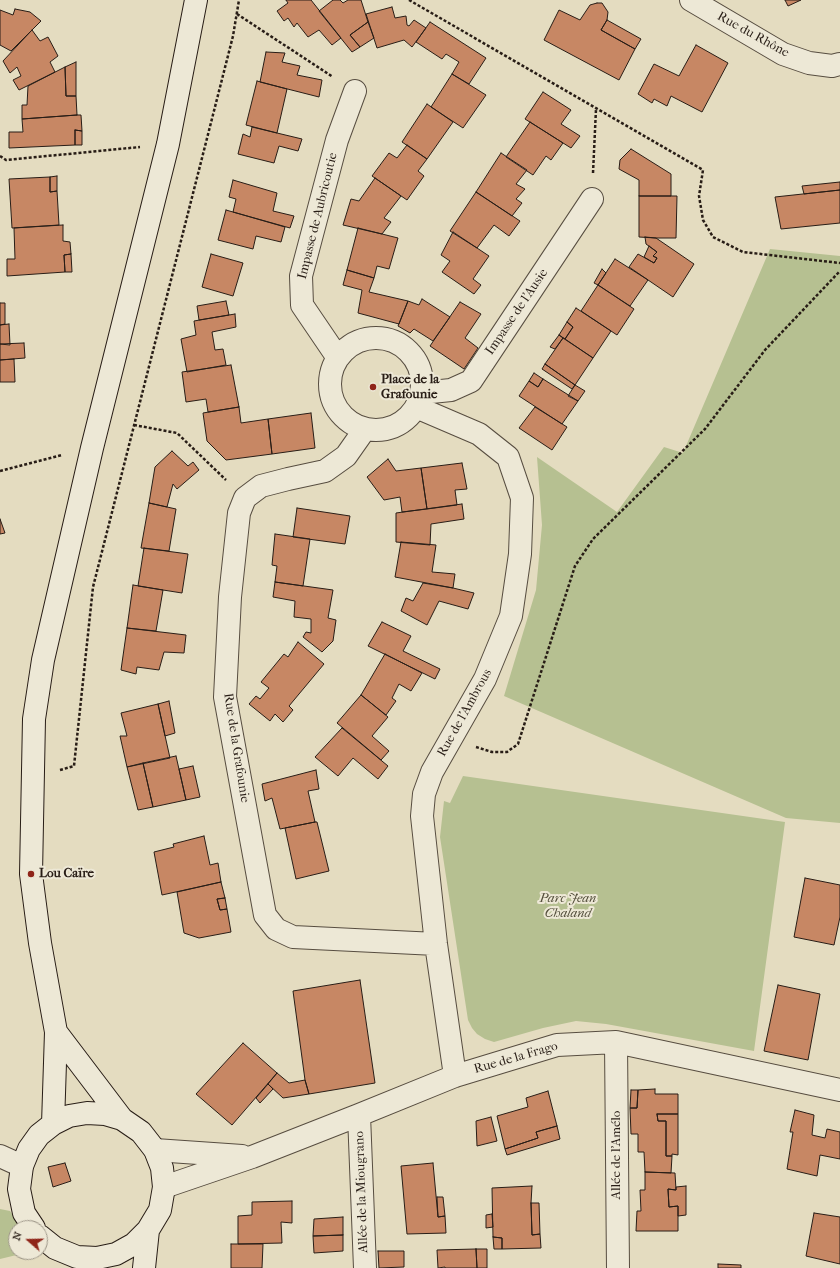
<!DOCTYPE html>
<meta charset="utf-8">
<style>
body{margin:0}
#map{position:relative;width:840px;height:1268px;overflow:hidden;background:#e4dcc0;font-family:"IM FELL French Canon",serif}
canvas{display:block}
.north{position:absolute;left:8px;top:1220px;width:40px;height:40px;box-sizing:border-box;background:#ede8d6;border:1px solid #9e9789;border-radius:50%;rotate:290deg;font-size:11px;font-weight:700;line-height:16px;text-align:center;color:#281d16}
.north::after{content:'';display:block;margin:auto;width:14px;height:18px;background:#8f2418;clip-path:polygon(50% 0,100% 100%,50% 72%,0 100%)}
</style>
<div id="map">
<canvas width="840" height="1268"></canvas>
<div class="north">N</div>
</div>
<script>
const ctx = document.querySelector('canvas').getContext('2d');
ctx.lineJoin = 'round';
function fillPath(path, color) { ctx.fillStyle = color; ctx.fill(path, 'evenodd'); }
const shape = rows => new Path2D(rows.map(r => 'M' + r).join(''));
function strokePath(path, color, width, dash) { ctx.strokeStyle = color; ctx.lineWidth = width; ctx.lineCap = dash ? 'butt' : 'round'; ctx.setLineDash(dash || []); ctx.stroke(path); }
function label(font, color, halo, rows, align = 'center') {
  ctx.font = font + ' "IM FELL French Canon",serif'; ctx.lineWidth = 4; ctx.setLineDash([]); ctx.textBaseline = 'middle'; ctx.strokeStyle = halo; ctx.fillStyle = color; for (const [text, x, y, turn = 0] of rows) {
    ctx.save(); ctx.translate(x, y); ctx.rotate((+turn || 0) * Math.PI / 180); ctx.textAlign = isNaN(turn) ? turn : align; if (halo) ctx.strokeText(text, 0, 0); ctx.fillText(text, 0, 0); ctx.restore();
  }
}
const green = shape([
 [770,249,840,256,840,823,786,818,504,696,536,590,542,525,537,457,617,512,664,447,683,453],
 [463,776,785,822,754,1051,606,1024,576,1021,543,1028,494,1042,485,1039,477,1034,472,1028,468,1020,440,837,444,801,450,803],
 [0,1209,10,1211,22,1228,16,1228,16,1252,29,1252,0,1259]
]);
const building = shape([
 [286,0,311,0,341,38,332,45,319,30,308,37,297,23,294,27,288,18,284,21,277,11,288,3,286,0],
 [333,0,340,0,343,3,348,0,361,0,368,22,350,35,360,47,352,52,319,11,333,0],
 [785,0,801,0,788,6,785,0],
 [597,3,602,3,608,12,607,20,601,30,635,49,619,80,544,40,559,10,580,20,590,5,597,3],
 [392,7,395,18,406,16,407,25,409,26,414,20,426,28,412,47,404,40,377,48,366,14,392,7],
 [15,9,30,12,41,21,11,51,0,45,0,10,13,15,15,9],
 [607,20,641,39,635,49,601,30,607,20],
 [368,22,374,38,360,47,350,35,368,22],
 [430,22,486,58,469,84,452,74,459,62,446,54,442,59,416,42,430,22],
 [32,30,40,41,48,37,58,56,50,62,55,72,19,90,13,80,21,76,17,67,10,73,3,61,32,30],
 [696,45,728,63,702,112,671,96,667,106,654,99,652,103,638,94,654,64,679,76,696,45],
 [266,52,285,53,282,62,300,66,297,75,322,80,319,97,260,82,266,52],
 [76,62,76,96,66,96,65,67,76,62],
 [65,67,66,96,76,96,77,115,22,119,22,105,27,105,28,86,65,67],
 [452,74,486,95,463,128,431,107,452,74],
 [257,81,287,89,277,133,246,125,257,81],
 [543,92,571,110,561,124,580,136,571,148,525,119,543,92],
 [427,104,453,122,427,159,402,142,427,104],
 [77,115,81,115,82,131,75,130,75,145,9,148,9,132,23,132,22,119,77,115],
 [530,122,563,143,551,160,546,156,533,175,506,157,530,122],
 [252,127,302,139,298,151,279,146,274,163,238,154,243,134,250,137,252,127],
 [75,130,82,131,82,145,75,145,75,130],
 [407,145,427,159,418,171,424,176,407,200,372,176,389,153,397,158,407,145],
 [631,149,671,174,671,196,639,196,639,180,619,169,620,160,631,149],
 [501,153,527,170,516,184,525,189,516,199,522,203,512,216,476,192,501,153],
 [57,176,57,191,50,192,50,177,57,176],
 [50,177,50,192,57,191,59,225,12,228,9,179,50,177],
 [375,178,401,196,384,218,391,222,382,234,343,225,351,199,359,201,375,178],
 [233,180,277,193,273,211,294,216,290,228,233,212,236,199,229,197,233,180],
 [840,182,840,190,804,194,802,186,840,182],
 [840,190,840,223,781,229,775,197,840,190],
 [476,192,520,221,509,236,494,225,477,248,450,231,476,192],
 [639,196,677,196,676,238,656,238,639,237,639,196],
 [226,210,285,227,281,242,256,236,253,249,218,240,226,210],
 [63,225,63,241,70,242,71,254,64,255,65,272,7,276,7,259,15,259,14,228,63,225],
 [358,228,398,238,389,269,377,266,374,278,347,270,358,228],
 [453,232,489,256,473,279,481,285,474,294,442,272,450,261,441,255,453,232],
 [645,237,656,238,694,264,673,297,629,267,638,254,654,263,657,258,653,256,657,252,646,244,645,237],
 [649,246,657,252,653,256,657,258,654,263,644,257,649,246],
 [71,254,72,272,65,272,64,255,71,254],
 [211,254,243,263,233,296,202,287,211,254],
 [615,259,648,280,630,306,598,285,615,259],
 [602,269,606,273,598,285,594,283,602,269],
 [347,270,374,278,369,292,408,301,399,324,358,313,362,290,343,285,347,270],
 [598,285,634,309,617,335,581,311,598,285],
 [422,299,450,317,433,341,414,329,410,333,398,326,408,301,419,305,422,299],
 [226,301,229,315,199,320,197,306,226,301],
 [460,302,481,314,465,338,478,348,464,369,430,346,460,302],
 [0,303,5,303,5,324,0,325,0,303],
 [576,308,611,331,593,358,565,339,573,327,567,322,576,308],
 [235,314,236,327,212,332,215,350,223,349,226,365,187,372,181,339,196,335,194,321,235,314],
 [567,322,573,327,565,339,559,335,567,322],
 [9,324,10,345,0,344,0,325,9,324],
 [559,335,563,338,555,349,550,347,559,335],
 [563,338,593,358,575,385,545,364,563,338],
 [24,343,25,358,0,360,0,344,24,343],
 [14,359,15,382,0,382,0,360,14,359],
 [545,364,575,385,572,389,542,369,545,364],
 [231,365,239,407,208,412,206,399,186,402,182,372,231,365],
 [534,373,543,379,538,387,529,381,534,373],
 [543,379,578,401,562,424,519,396,529,381,538,387,543,379],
 [575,385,585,391,578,401,568,396,575,385],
 [239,407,241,423,268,419,272,454,226,460,207,441,203,413,239,407],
 [535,407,567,427,552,450,519,428,535,407],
 [311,413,315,448,272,454,268,419,311,413],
 [172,451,188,466,193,462,199,470,177,489,173,484,167,507,149,503,155,467,172,451],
 [388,459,396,471,421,468,427,509,402,512,400,497,384,500,367,477,388,459],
 [462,463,467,489,455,490,457,505,427,509,421,468,462,463],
 [149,503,176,509,169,551,141,548,149,503],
 [462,504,464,519,431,524,430,545,396,542,396,513,462,504],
 [297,508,350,516,345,544,293,537,297,508],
 [0,519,5,533,0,534,0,519],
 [275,534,310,539,303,586,275,582,277,566,272,565,275,534],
 [401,542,436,545,432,572,455,574,453,588,395,577,401,542],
 [144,548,188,554,182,593,138,586,144,548],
 [275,582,333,590,328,618,336,620,333,641,322,652,303,637,306,632,311,633,311,619,294,617,295,601,273,597,275,582],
 [423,583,453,588,474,593,468,609,439,601,427,625,401,611,406,598,413,601,423,583],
 [133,585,163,590,156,631,127,628,133,585],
 [382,622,411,636,403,651,440,669,435,679,368,646,382,622],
 [127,628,186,635,184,653,164,652,159,670,137,667,136,674,121,670,127,628],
 [298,642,324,664,289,706,293,710,283,722,275,714,270,721,249,704,256,696,260,699,269,688,261,682,284,654,288,657,298,642],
 [385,654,422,673,411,691,399,684,392,698,396,701,386,715,361,695,385,654],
 [361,695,388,717,372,736,389,751,381,760,337,723,361,695],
 [169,701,175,733,165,736,158,704,169,701],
 [158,704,170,758,127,767,120,736,127,736,121,713,158,704],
 [342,728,388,766,378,779,353,758,338,776,315,757,342,728],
 [176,756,186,800,153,807,143,763,176,756],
 [143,763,153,807,138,810,127,767,143,763],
 [193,766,200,797,186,800,179,769,193,766],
 [316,770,319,789,308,791,315,822,280,829,272,798,265,801,262,784,316,770],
 [315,822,317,822,329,871,296,879,285,828,315,822],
 [204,836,210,865,218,863,221,882,162,895,154,852,174,847,173,844,204,836],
 [805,878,840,885,840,917,834,945,794,937,805,878],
 [221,882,225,898,217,899,220,910,227,909,231,932,199,938,184,933,177,892,221,882],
 [225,898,227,909,220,910,217,899,225,898],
 [360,980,375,1083,309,1094,305,1080,293,991,360,980],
 [778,985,820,994,808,1060,764,1051,778,985],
 [243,1043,277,1073,232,1125,196,1094,243,1043],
 [277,1073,289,1083,305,1080,309,1094,283,1098,268,1084,277,1073],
 [268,1084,273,1089,260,1103,256,1098,268,1084],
 [655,1089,655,1094,678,1094,678,1114,657,1114,658,1121,666,1121,666,1156,672,1156,671,1173,645,1172,644,1152,638,1152,638,1134,631,1134,630,1108,637,1108,638,1090,655,1089],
 [631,1090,638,1090,637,1108,630,1108,631,1090],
 [548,1091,557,1126,536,1132,538,1138,505,1149,497,1116,528,1107,526,1098,548,1091],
 [795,1110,814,1115,812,1135,825,1138,827,1129,840,1132,840,1159,820,1155,817,1176,787,1169,793,1132,790,1132,795,1110],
 [657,1114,678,1114,678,1155,672,1154,672,1156,666,1156,666,1121,658,1121,657,1114],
 [491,1117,497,1141,477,1146,476,1121,491,1117],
 [557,1126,560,1139,507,1155,505,1149,538,1138,536,1132,557,1126],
 [65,1163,71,1181,53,1187,48,1167,65,1163],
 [433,1163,438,1217,445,1216,446,1233,407,1234,401,1166,433,1163],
 [645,1172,675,1173,676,1190,668,1189,669,1207,678,1206,678,1231,636,1231,637,1211,641,1211,640,1190,645,1190,645,1172],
 [532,1186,531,1203,532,1235,540,1234,541,1248,502,1249,502,1238,493,1237,492,1188,532,1186],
 [686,1186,686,1215,678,1216,678,1206,669,1207,668,1189,676,1190,676,1187,686,1186],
 [437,1197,443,1197,445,1216,438,1217,437,1197],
 [292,1201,292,1223,281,1222,282,1243,238,1244,238,1216,252,1215,252,1202,292,1201],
 [531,1203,539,1203,540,1234,532,1235,531,1203],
 [814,1213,840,1217,840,1264,806,1256,814,1213],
 [492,1214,493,1227,486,1228,486,1215,492,1214],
 [343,1217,343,1235,313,1236,314,1219,343,1217],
 [343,1235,343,1251,314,1253,313,1236,343,1235],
 [493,1237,502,1238,502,1249,494,1249,493,1237],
 [231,1244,263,1244,262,1268,231,1268,231,1244],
 [476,1249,477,1268,445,1268,445,1267,438,1268,437,1250,476,1249],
 [476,1249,487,1249,487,1268,477,1268,476,1249],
 [378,1251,404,1251,404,1267,379,1268,378,1251],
 [718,1264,741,1265,741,1268,718,1268,718,1264]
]);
const path = shape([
 [409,0,703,170,699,196,703,220,713,237,743,252,840,263],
 [237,14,333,77],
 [0,156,6,160,140,147],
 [593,173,596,109],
 [134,425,177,433,226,480],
 [0,471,62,455],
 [476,747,492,752,507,752,518,744,575,566,593,539,705,429,765,350,840,271],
 [60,770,74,766,93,587,233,36,239,0]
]);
const street = shape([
 [691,0,783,54,809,63,832,66,840,64],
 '330 384a46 46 0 1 1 92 0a46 46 0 1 1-92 0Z',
 [338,358,302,305,301,276,337,140,355,91],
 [421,393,451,390,471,381,592,199],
 [416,407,479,434,508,457,522,498,520,554,511,616,485,679,432,772,424,794,422,816,436,944,455,1076],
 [365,429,346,456,325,471,288,479,261,486,245,498,239,513,230,597,225,697,265,915,276,929,293,937,436,944],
 [616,1042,618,1268],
 [359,1115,365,1268],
 [155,1150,242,1156],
 [0,1156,22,1166],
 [164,1187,252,1157,359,1115,455,1076,557,1045,616,1042,840,1090]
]);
const secondary = shape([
 [56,1032,122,1119],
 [53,1124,56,1032,40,943,31,874,34,719,43,660,92,448,168,144,196,0],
 [34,1228,24,1213,19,1189,22,1166,29,1149,39,1135,53,1124,69,1116,87,1113,105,1114,122,1119,141,1132,155,1150,162,1168,164,1187,160,1210,148,1230,134,1244,116,1254,97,1258,77,1257,55,1248,40,1236],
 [144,1268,148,1230]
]);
const markers = [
 [373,387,4,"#8f2418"],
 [31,874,4,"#8f2418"]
];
const streetNames = [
 ["Rue du Rhône",753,35,29],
 ["Impasse de Aubricoutie",318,216,-76],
 ["Impasse de l'Ausie",517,312,-56],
 ["Rue de l'Ambrous",465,713,-61],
 ["Rue de la Grafounie",236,748,81],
 ["Rue de la Frago",516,1058,-16],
 ["Allée de l'Amélo",617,1155,-90],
 ["Allée de la Miougrano",362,1192,-92]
];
const poiNames = [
 ["Place de la",381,380],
 ["Grafounie",381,395],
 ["Lou Caïre",39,874]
];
const parkNames = [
 ["Parc Jean",568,899],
 ["Chaland",568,914]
];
fillPath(green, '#b6c091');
fillPath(building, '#c78764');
strokePath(building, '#281d16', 1);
strokePath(street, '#574d40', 24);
strokePath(secondary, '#281d16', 24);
strokePath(path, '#281d16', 2.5, [3, 2]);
strokePath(street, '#ede8d6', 22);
strokePath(secondary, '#ede8d6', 22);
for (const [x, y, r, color] of markers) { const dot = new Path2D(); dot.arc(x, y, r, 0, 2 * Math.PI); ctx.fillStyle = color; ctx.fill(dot); strokePath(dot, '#ede8d6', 1.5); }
label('13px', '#281d16', '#ede8d6', streetNames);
label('bold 13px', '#281d16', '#ede8d6', poiNames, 'left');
label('italic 13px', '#534e3b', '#ede8d6', parkNames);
</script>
